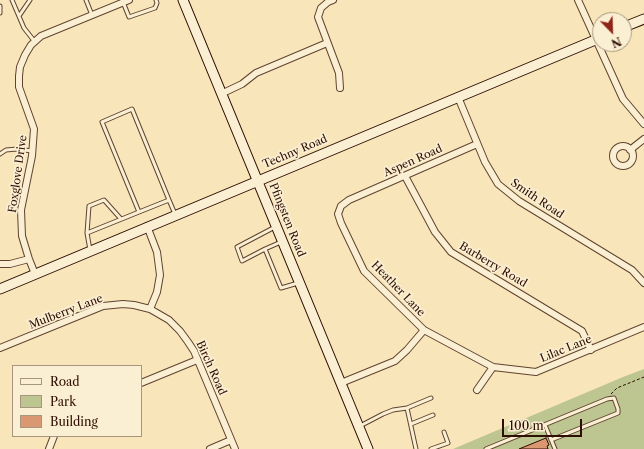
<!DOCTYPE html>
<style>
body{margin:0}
#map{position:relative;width:644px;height:449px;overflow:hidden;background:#f8e6ba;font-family:"Libre Caslon Text",serif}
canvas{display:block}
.legend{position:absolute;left:12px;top:365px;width:130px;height:72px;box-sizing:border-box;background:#faefd2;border:1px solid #a8957f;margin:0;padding:5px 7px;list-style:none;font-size:12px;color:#2e0d02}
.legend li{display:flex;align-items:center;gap:8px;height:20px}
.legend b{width:20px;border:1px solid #a8957f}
.north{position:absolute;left:592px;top:12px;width:40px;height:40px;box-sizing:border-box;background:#faefd2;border:1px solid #a8957f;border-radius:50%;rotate:157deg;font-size:11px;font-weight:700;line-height:16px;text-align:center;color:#2e0d02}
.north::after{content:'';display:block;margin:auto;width:14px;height:18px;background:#8f2418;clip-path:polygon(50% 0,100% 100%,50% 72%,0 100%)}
.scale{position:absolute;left:502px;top:419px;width:80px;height:18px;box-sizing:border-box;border:2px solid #2e0d02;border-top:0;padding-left:5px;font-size:12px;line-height:14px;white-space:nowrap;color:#2e0d02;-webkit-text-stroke:3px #faefd2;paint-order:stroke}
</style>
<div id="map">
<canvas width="644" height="449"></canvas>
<ul class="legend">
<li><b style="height:5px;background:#faefd2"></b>Road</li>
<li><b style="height:11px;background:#bdc590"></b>Park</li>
<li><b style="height:11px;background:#d99772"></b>Building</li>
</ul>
<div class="north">N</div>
<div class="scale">100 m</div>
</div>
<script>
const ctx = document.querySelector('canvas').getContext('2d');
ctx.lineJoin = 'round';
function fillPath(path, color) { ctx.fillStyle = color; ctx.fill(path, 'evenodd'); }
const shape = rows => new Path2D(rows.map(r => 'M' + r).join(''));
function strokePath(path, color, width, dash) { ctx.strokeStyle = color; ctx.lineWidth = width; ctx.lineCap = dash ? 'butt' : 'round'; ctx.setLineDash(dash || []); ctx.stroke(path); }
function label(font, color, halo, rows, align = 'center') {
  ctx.font = font + ' "Libre Caslon Text",serif'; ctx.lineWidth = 3.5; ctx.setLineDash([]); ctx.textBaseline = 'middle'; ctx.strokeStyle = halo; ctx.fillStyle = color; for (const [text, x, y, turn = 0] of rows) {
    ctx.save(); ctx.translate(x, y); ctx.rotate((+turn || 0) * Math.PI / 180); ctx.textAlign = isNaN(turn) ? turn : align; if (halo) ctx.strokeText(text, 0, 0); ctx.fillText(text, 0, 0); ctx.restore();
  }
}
const green = shape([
 [644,369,644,449,453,449,623,377]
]);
const building = shape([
 [546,438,549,445,547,446,548,449,519,449,546,438]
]);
const path = shape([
 [611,394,617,388,644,377]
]);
const service = shape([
 [12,0,24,28,35,42],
 [86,0,92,15],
 [123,2,129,17,155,8,157,3,156,0],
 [0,6,0,13],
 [19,16,30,0],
 [0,154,6,150,17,149,32,151],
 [169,200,139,212,102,122,132,109,169,200,175,214],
 [275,227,237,247,242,261,265,249,281,288,298,283],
 [87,233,139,212],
 [265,249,281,242],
 [90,250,87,233,89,206,104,200,121,219],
 [407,408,416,449],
 [411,424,433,415],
 [545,425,555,449],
 [360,426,383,414,393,410,407,408,431,398],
 [431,449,448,443,444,432],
 [486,449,607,399,614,398,618,409,618,413,551,440]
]);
const minor = shape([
 [333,0,328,2,321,8,318,17,339,73,340,88],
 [578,0,623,99,644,124],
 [221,94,242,84,256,73,327,43],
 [458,97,485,162,498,184,519,201,632,270,644,283],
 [477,144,349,200,341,206,338,214,341,223,364,271,424,330,493,367,536,372,644,327],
 '613 156a10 10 0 1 1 20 0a10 10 0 1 1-20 0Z',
 [630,150,644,139],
 [405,176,435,232,451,252,582,331,591,350],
 [0,264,10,264,29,259],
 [35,274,29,259,22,236,21,210,32,156,34,129,19,87,19,76,20,67,25,55,31,45,41,36,129,0],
 [150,309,169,320,180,331,188,342,194,351,235,449],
 [0,348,103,306,123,304,134,305,150,309,157,292,160,275,157,252,147,226],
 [141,383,197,360],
 [341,383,395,361,407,350,424,330],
 [477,390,493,367],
 [49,449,54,436],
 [210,449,231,440]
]);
const secondary = shape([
 [183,0,368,449],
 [624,27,644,19],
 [0,289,600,38]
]);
const streetNames = [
 ["Techny Road",295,152,-23],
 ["Aspen Road",413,161,-24],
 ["Foxglove Drive",18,174,-82],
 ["Smith Road",537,199,34],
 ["Pfingsten Road",287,220,68],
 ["Barberry Road",493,265,31],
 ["Heather Lane",398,289,46],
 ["Mulberry Lane",66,312,-21],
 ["Lilac Lane",566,349,-22],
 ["Birch Road",211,368,66]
];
fillPath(green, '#bdc590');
fillPath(building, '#d99772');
strokePath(building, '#2e0d02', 1);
strokePath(service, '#604330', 5);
strokePath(minor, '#604330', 8);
strokePath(secondary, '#2e0d02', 11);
strokePath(path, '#2e0d02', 1, [3, 2]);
strokePath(service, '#faefd2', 3);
strokePath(minor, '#faefd2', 6);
strokePath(secondary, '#faefd2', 9);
label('11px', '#2e0d02', '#faefd2', streetNames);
</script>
